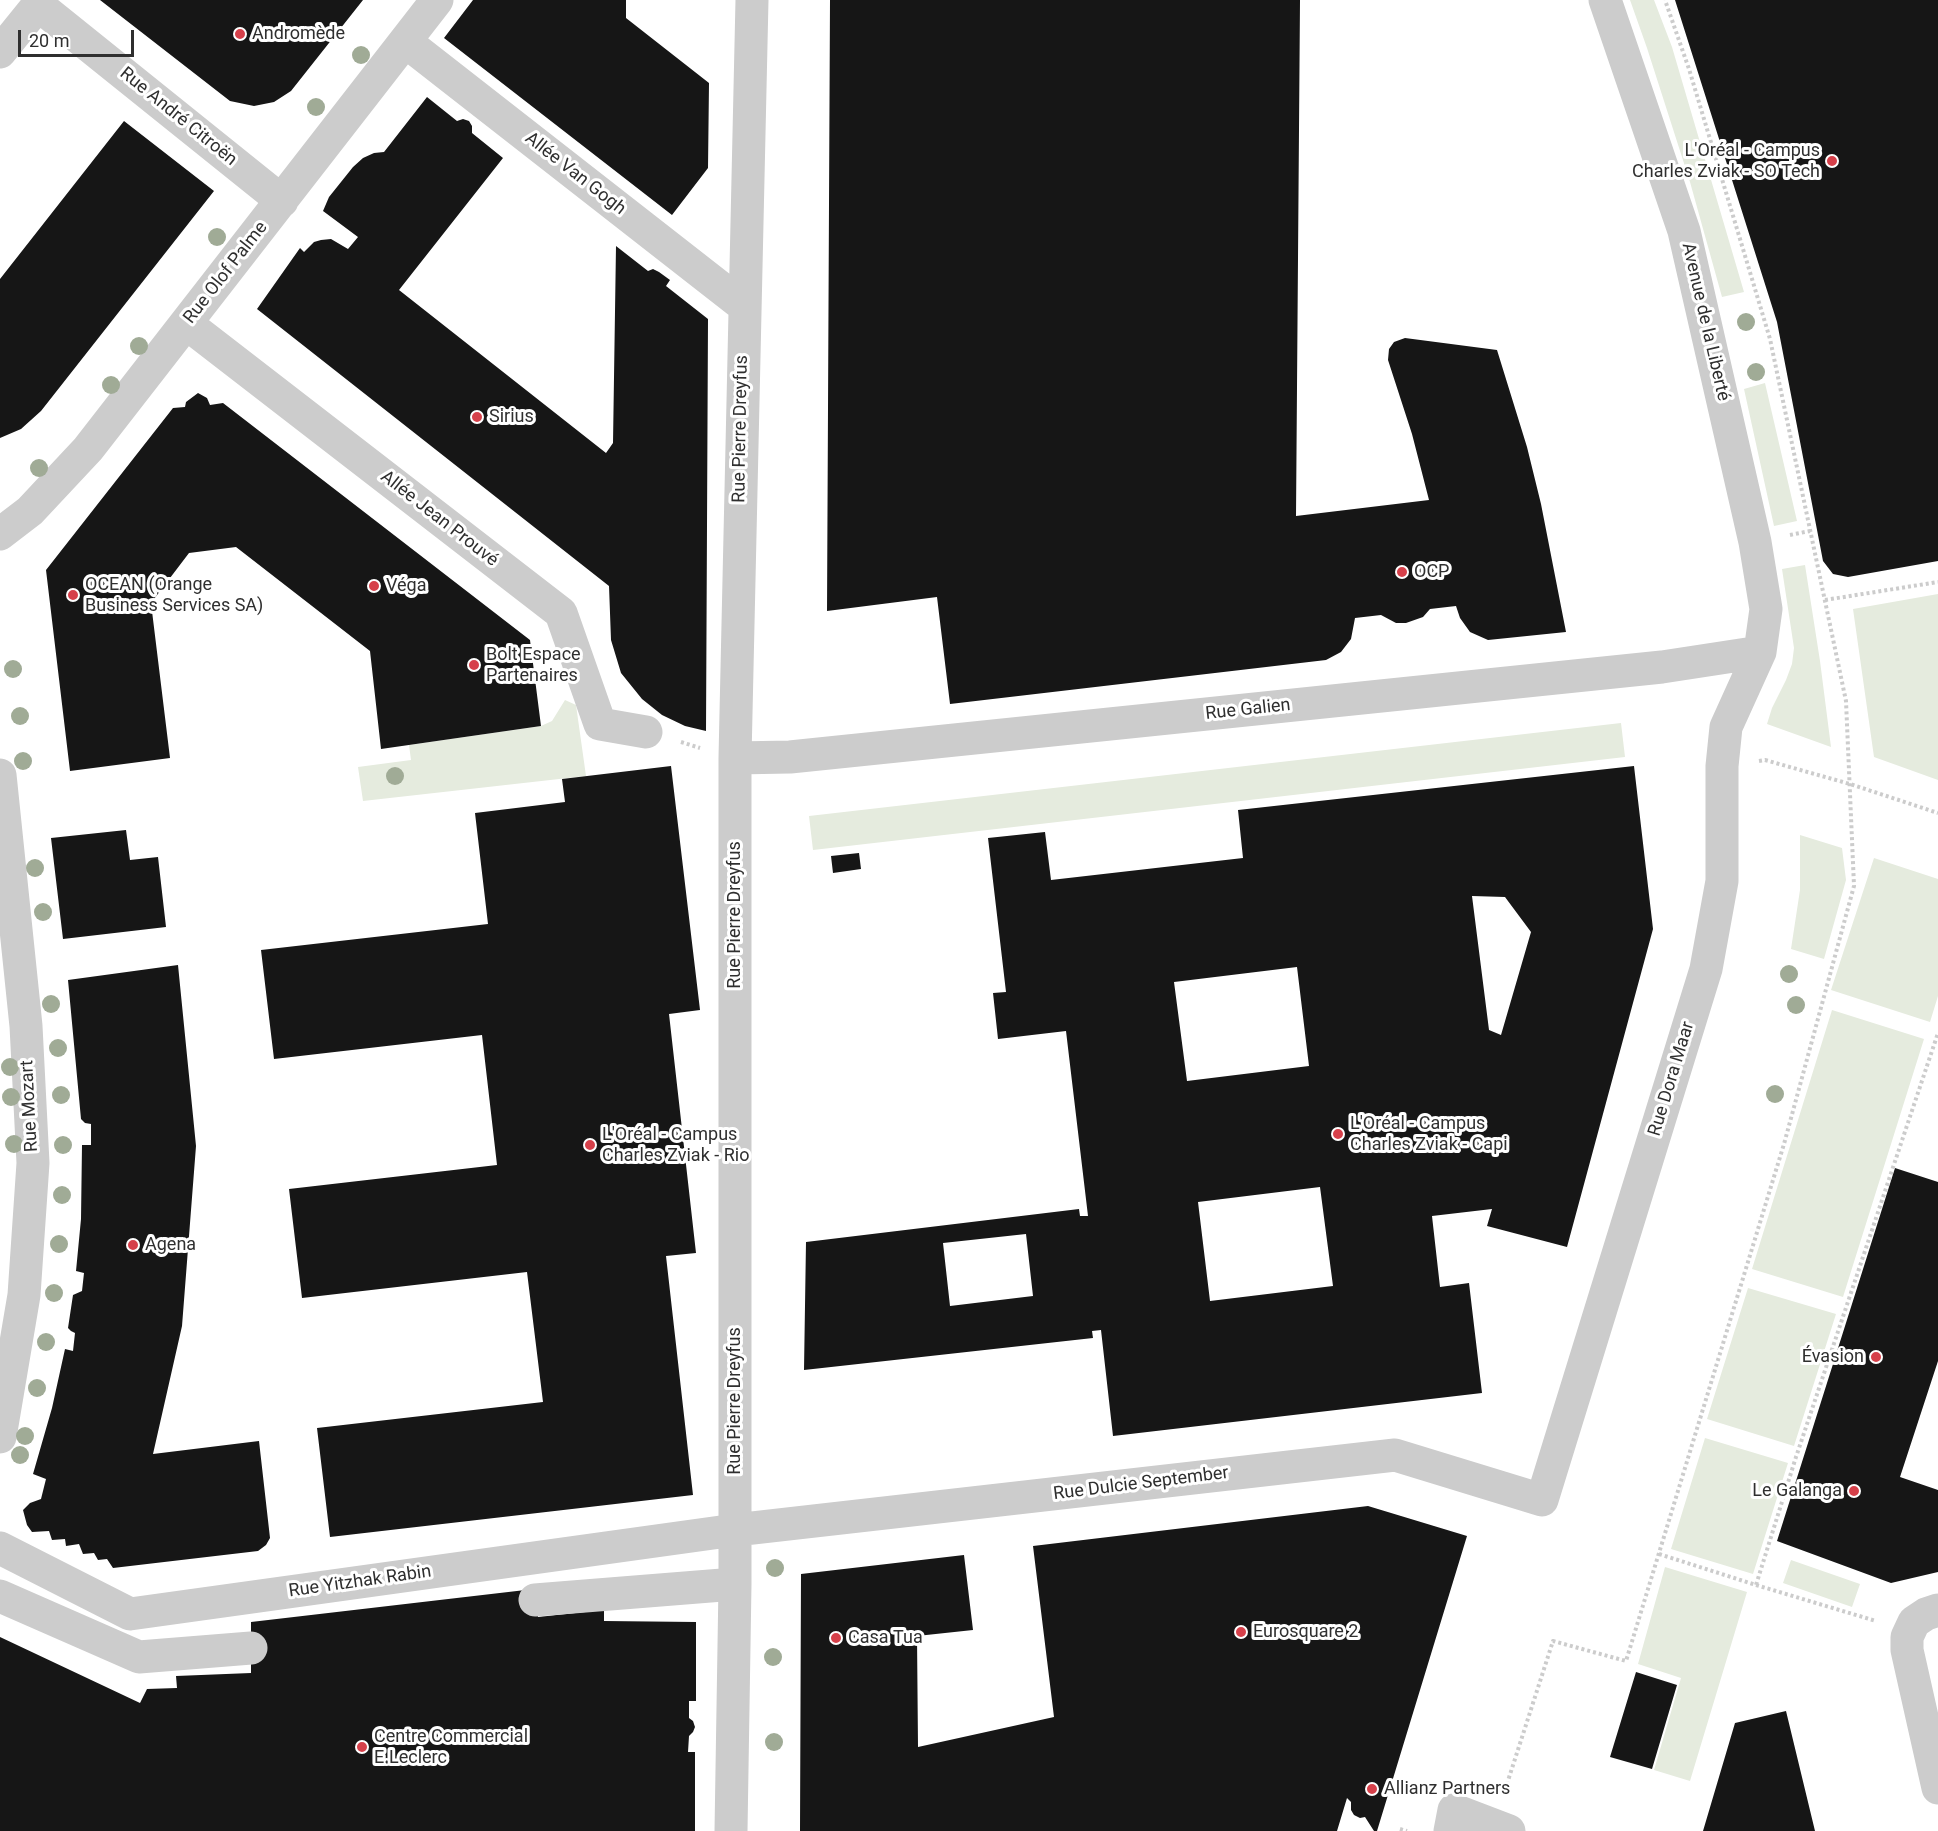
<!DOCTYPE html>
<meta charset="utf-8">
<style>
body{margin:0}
#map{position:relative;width:1938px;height:1831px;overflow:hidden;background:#fff;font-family:Roboto,sans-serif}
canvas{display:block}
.scale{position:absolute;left:18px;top:30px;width:116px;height:27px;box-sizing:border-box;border:3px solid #2f2f2f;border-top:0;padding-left:8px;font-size:18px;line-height:21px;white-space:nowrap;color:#2f2f2f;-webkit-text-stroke:4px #fff;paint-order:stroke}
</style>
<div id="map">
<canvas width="1938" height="1831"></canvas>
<div class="scale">20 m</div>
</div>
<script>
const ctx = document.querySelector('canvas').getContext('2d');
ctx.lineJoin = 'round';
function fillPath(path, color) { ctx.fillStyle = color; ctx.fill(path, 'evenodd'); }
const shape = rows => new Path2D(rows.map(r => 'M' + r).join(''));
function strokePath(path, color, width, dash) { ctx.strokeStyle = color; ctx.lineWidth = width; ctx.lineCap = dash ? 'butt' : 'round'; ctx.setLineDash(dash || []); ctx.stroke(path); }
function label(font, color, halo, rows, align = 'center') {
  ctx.font = font + ' Roboto,sans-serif'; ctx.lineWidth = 6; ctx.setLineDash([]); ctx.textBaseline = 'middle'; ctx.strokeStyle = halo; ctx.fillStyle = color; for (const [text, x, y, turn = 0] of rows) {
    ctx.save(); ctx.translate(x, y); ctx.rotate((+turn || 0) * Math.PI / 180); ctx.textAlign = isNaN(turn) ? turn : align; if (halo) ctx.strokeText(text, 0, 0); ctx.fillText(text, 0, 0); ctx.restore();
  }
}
const green = shape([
 [1630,0,1654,0,1672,47,1744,292,1722,297,1690,182,1647,48],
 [1765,383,1797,521,1774,526,1744,389],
 [1805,565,1820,661,1831,747,1767,724,1772,708,1786,680,1792,664,1794,648,1782,569],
 [1938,594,1938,780,1874,757,1853,609],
 [565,700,576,705,586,776,363,801,358,767,411,760,409,745,541,726,552,721],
 [1621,723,1625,757,813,850,809,816],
 [1800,835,1842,848,1846,880,1824,959,1791,949,1800,890],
 [1874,858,1938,879,1938,996,1930,1022,1831,990],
 [1832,1010,1924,1039,1843,1297,1752,1269],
 [1748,1288,1836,1314,1794,1446,1707,1419],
 [1705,1438,1788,1463,1753,1574,1671,1549],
 [1791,1560,1860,1584,1852,1607,1783,1583],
 [1665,1567,1747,1592,1690,1781,1654,1770,1681,1678,1638,1664]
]);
const building = shape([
 [100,0,363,0,291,91,274,102,254,106,230,101],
 [473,0,626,0,626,18,709,83,708,168,672,215,444,38],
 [830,0,1300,0,1296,516,1429,500,1412,434,1388,360,1389,349,1394,342,1405,338,1497,350,1527,447,1541,504,1566,632,1488,640,1470,632,1460,618,1456,606,1430,609,1423,617,1406,623,1396,623,1381,615,1355,618,1351,639,1341,652,1326,660,950,704,937,597,827,611],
 [1675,0,1938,0,1938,561,1848,577,1833,574,1823,561,1777,322],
 [427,97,457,121,463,119,469,121,472,126,472,133,503,158,399,290,606,453,613,443,616,246,648,271,653,269,659,272,670,280,666,286,708,319,706,731,685,726,662,715,642,699,621,673,611,640,609,586,257,309,300,248,304,252,314,242,321,240,331,239,348,249,358,237,323,211,329,197,353,167,363,158,374,153,384,152],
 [124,121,214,191,41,411,21,429,0,438,0,279],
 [198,393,207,398,210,405,223,403,530,640,541,726,381,749,370,651,236,547,189,553,151,603,170,758,70,771,46,570,173,408,185,407,186,402],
 [671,766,700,1010,669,1014,696,1253,666,1256,693,1495,330,1537,317,1428,543,1402,527,1272,302,1298,289,1189,497,1165,482,1035,274,1059,261,950,488,924,475,813,565,802,562,779],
 [1634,766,1653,929,1567,1247,1487,1226,1492,1209,1432,1216,1440,1287,1469,1283,1482,1393,1113,1436,1101,1330,1092,1331,1093,1338,804,1370,806,1242,1079,1209,1080,1216,1088,1216,1066,1031,998,1039,993,993,1006,992,988,838,1045,832,1051,880,1243,858,1238,810],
 [1472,896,1505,897,1531,932,1501,1035,1489,1030],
 [1297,967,1309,1066,1187,1081,1174,982],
 [1320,1187,1333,1286,1210,1301,1198,1202],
 [1026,1234,1033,1296,950,1306,943,1243],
 [126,830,130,860,158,857,166,927,63,939,51,838],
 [859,853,861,869,833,873,831,856],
 [178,965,196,1146,182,1326,153,1454,259,1441,270,1538,266,1545,258,1551,113,1568,107,1559,98,1560,94,1553,83,1554,79,1544,66,1546,65,1539,52,1540,49,1531,32,1532,27,1525,23,1510,30,1503,41,1499,46,1479,33,1474,52,1408,65,1349,73,1351,75,1333,71,1331,68,1328,73,1295,82,1291,84,1273,76,1271,81,1219,82,1145,91,1145,91,1124,85,1123,81,1119,68,980],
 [1895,1168,1938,1182,1938,1361,1900,1477,1938,1490,1938,1572,1891,1583,1777,1541],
 [1368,1506,1467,1536,1377,1831,1374,1831,1365,1817,1360,1818,1354,1815,1351,1810,1351,1802,1347,1798,1337,1831,800,1831,801,1574,964,1555,973,1630,917,1636,918,1747,1054,1717,1033,1546],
 [534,1589,538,1617,604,1610,604,1621,696,1622,696,1701,689,1701,689,1718,693,1721,695,1727,693,1732,689,1736,688,1752,695,1752,695,1831,0,1831,0,1637,140,1703,147,1689,177,1688,176,1676,251,1673,251,1622],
 [1636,1672,1677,1685,1652,1769,1610,1757],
 [1786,1711,1815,1831,1703,1831,1735,1723]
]);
const path = shape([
 [1790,535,1810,531],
 [1825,600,1938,582],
 [681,742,700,748],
 [1759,761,1765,760,1850,784,1938,813],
 [1659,1554,1756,1585,1796,1457,1938,1033],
 [1756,1585,1876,1621],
 [1505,1790,1553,1641,1626,1661,1784,1144,1854,886,1846,701,1770,339,1689,69,1665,0],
 [1400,1829,1407,1831]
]);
const minor = shape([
 [406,42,744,306],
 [0,52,38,5,282,201],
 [187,324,561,613,600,724,646,732],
 [0,534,30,511,88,449,437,0],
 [735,758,790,757,1662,667,1760,652],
 [0,775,26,1026,33,1163,24,1295,0,1437],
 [0,1548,130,1614,735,1530,1395,1455,1542,1500,1706,969,1722,881,1722,766,1726,727,1760,652,1766,609,1755,542,1684,231,1605,0],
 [0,1596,139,1657,251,1648],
 [535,1600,735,1584],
 [1938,1610,1926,1614,1914,1622,1907,1637,1907,1650,1938,1788],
 [731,1831,735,1584,735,758,752,0],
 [1450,1831,1454,1810,1509,1831]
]);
const trees = [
 [361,55],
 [316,107],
 [217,237],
 [1746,322],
 [139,346],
 [1756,372],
 [111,385],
 [39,468],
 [13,669],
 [20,716],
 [23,761],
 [395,776],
 [35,868],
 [43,912],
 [1789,974],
 [51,1004],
 [1796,1005],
 [58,1048],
 [10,1067],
 [1775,1094],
 [61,1095],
 [11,1097],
 [14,1144],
 [63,1145],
 [62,1195],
 [59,1244],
 [54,1293],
 [46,1342],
 [37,1388],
 [25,1436],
 [20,1455],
 [775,1568],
 [773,1657],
 [774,1742]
];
const markers = [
 [240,34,6,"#d6404a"],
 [1832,161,6,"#d6404a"],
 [477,417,6,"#d6404a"],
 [1402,572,6,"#d6404a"],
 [374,586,6,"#d6404a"],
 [73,595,6,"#d6404a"],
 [474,665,6,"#d6404a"],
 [1338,1134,6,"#d6404a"],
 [590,1145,6,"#d6404a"],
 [133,1245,6,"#d6404a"],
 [1876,1357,6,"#d6404a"],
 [1854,1491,6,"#d6404a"],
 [1241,1632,6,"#d6404a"],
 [836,1638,6,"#d6404a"],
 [362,1747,6,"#d6404a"],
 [1372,1789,6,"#d6404a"]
];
const poiNames = [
 ["Andromède",252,34],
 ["L'Oréal - Campus",1820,151,"right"],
 ["Charles Zviak - SO Tech",1820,172,"right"],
 ["Sirius",489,417],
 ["OCP",1414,572],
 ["OCEAN (Orange",85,585],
 ["Business Services SA)",85,606],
 ["Véga",386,586],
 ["Bolt Espace",486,655],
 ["Partenaires",486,676],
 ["L'Oréal - Campus",1350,1124],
 ["Charles Zviak - Capi",1350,1145],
 ["L'Oréal - Campus",602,1135],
 ["Charles Zviak - Rio",602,1156],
 ["Agena",145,1245],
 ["Évasion",1864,1357,"right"],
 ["Le Galanga",1842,1491,"right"],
 ["Eurosquare 2",1253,1632],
 ["Casa Tua",848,1638],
 ["Centre Commercial",374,1737],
 ["E.Leclerc",374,1758],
 ["Allianz Partners",1384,1789]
];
const streetNames = [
 ["Rue André Citroën",178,117,39],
 ["Allée Van Gogh",575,174,38],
 ["Rue Olof Palme",226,273,-52],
 ["Avenue de la Liberté",1705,322,77],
 ["Rue Pierre Dreyfus",741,429,-89],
 ["Allée Jean Prouvé",439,519,38],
 ["Rue Galien",1248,710,-6],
 ["Rue Pierre Dreyfus",735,915,-90],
 ["Rue Dora Maar",1672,1079,-73],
 ["Rue Mozart",30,1106,-93],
 ["Rue Pierre Dreyfus",735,1401,-90],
 ["Rue Dulcie September",1141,1484,-7],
 ["Rue Yitzhak Rabin",360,1582,-8]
];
fillPath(green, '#e5ebde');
fillPath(building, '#161616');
strokePath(path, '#ccc', 4, [3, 3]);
strokePath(minor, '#ccc', 33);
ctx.fillStyle = '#a0ab96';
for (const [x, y] of trees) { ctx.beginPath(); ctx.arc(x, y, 9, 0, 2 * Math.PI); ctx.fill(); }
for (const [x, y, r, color] of markers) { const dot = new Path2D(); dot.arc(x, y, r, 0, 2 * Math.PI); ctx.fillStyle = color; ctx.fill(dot); strokePath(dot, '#fff', 2); }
label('18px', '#2f2f2f', '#fff', poiNames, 'left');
label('18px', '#2f2f2f', '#fff', streetNames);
</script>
